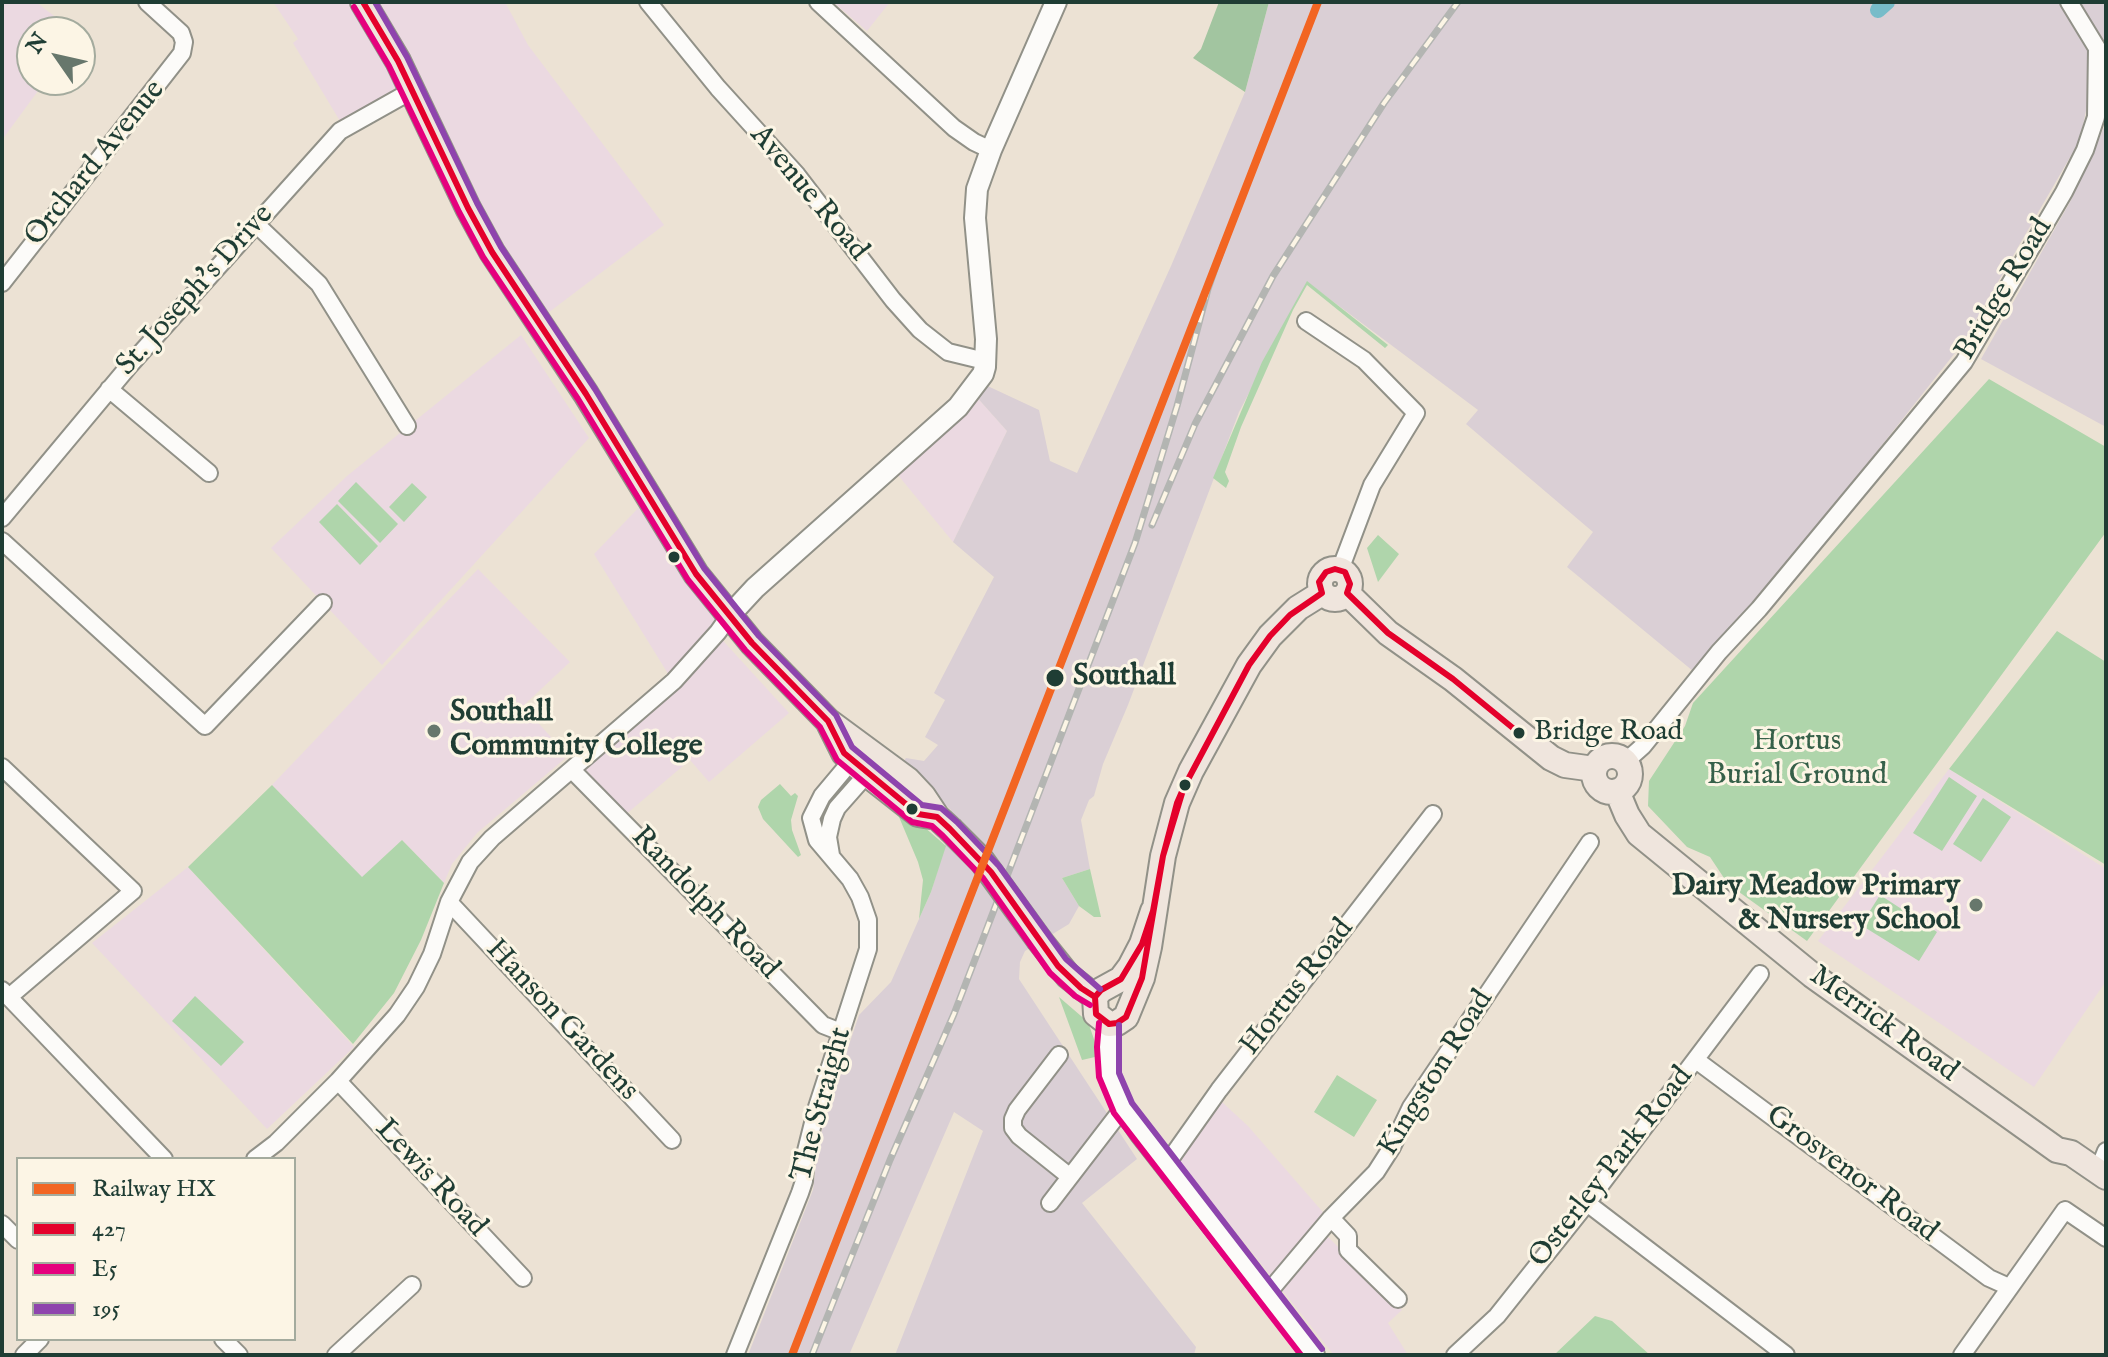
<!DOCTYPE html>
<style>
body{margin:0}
#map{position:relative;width:2108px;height:1357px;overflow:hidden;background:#ece2d4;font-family:"IM FELL English",serif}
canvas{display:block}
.frame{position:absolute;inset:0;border:4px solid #1f3d34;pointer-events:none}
.legend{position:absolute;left:16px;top:1157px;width:280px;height:184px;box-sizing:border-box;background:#fcf5e5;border:2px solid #a4ab9e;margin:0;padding:10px 14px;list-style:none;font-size:24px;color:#1f3d34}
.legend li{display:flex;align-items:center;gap:16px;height:40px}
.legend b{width:40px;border:2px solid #a4ab9e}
.north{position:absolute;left:16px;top:16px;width:80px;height:80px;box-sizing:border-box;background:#fcf5e5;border:2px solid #a4ab9e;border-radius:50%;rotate:304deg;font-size:22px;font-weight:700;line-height:32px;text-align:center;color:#1f3d34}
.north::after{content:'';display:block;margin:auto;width:28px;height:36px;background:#67776c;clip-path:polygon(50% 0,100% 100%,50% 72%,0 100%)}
</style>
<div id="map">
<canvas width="2108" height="1357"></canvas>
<div class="frame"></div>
<ul class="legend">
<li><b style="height:10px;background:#f26522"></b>Railway HX</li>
<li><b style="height:10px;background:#e4002b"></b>427</li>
<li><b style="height:10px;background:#e5007d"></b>E5</li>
<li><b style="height:10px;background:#8e44ad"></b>195</li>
</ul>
<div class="north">N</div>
</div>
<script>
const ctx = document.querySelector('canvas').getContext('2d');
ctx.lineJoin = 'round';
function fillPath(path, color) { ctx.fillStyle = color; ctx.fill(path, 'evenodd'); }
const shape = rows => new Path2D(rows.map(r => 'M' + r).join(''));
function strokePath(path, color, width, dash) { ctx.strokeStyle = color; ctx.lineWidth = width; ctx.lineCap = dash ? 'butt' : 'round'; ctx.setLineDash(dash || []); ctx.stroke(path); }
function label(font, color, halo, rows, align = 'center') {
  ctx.font = font + ' "IM FELL English",serif'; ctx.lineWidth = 6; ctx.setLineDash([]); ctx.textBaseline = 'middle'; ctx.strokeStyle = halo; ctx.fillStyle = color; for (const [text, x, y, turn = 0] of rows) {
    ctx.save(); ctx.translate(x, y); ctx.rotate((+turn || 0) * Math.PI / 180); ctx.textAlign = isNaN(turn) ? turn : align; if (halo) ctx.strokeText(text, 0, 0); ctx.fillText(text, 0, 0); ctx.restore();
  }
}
const built = shape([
 [2,2,36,2,75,32,32,32,32,80,46,80,2,140],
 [273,2,505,2,528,45,664,225,540,319,411,88,343,126,293,43,298,39],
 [833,2,890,2,867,31],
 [521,335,589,438,382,665,271,548,347,476],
 [974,394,1007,431,953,542,893,469],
 [647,499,730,615,716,633,789,713,709,782,690,760,624,816,579,770,675,685,594,554],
 [478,569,570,662,523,706,568,756,477,833,452,864,444,883,402,840,362,878,272,785],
 [1949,769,2106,869,2106,981,2034,1087,1818,941],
 [188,867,354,1047,267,1129,92,943],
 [1222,1102,1248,1126,1328,1218,1323,1232,1402,1310,1388,1323,1408,1355,1334,1355,1177,1158]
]);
const industrial = shape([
 [1269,2,2106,2,2106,56,2098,52,2080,140,1962,344,1699,676,1567,567,1593,532,1466,424,1478,410,1307,282,1239,412,1128,705,1103,764,1094,796,1089,800,1081,820,1090,869,1062,878,1079,906,1069,924,1025,951,1020,962,1019,979,1137,1159,1082,1203,1196,1347,1194,1355,895,1355,983,1131,954,1112,849,1355,748,1355,813,1190,818,1147,827,1110,859,1015,891,982,931,892,950,829,951,810,902,764,906,758,924,761,938,745,925,737,945,700,934,693,994,577,953,542,1007,431,974,394,979,382,1039,410,1050,461,1077,473,1171,266,1245,92],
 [2106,123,2106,427,1981,359,2070,202]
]);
const green = shape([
 [1307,281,1388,345,1385,348,1307,285,1293,310,1241,427,1225,472,1229,481,1226,488,1213,478,1262,362],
 [1989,379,2106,447,2106,532,1807,941,1728,884,1710,857,1687,847,1648,806,1649,781,1685,726,1693,703],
 [356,482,398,524,380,543,338,501],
 [412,483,427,497,404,522,389,507],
 [337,504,378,546,360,565,319,522],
 [1378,535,1399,554,1378,582,1367,548],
 [2057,631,2106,662,2106,865,1949,769],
 [1949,777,1977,796,1942,851,1913,833],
 [780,784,791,796,795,793,798,796,791,820,792,830,801,855,798,857,763,819,758,807,761,800],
 [272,785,362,877,402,840,444,883,421,940,394,993,353,1044,188,867],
 [891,798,946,846,931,892,919,919,923,880,918,862],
 [1983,798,2011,817,1981,862,1953,844],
 [1090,869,1101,917,1094,917,1079,906,1062,878],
 [1880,895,1937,932,1919,961,1861,925],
 [195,996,244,1042,221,1066,172,1021],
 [1059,997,1088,1022,1095,1042,1095,1057,1082,1060],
 [1337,1075,1377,1100,1354,1137,1314,1112],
 [1595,1316,1612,1321,1650,1355,1554,1355]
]);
const forest = shape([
 [1219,2,1269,2,1245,92,1193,58,1201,49]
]);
const canal = shape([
 [1878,10,1887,2]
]);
const minor = shape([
 [648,2,718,88,797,175,893,300,920,330,948,352,985,361],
 [818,2,954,128,974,142,991,150],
 [257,225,319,284,407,426],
 [2,283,182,53,184,42,181,33,147,2],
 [1306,321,1364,360,1416,413,1372,485,1340,570],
 [109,389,209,473],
 [2,518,129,366,340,131,413,90],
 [2,541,205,726,323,603],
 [1625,762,1643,746,1719,652,1759,609,1964,362,2064,192,2085,150,2096,117,2097,48,2069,2],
 [2,767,133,891,9,997],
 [572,770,823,1025,841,1032],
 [831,855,828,837,832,819,837,808,867,774,869,768],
 [449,902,672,1140],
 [2,990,164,1159],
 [1059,1055,1017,1110,1013,1119,1013,1128,1019,1136,1069,1176],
 [1696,1060,1989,1278,2009,1287],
 [338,1081,523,1278],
 [255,1159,276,1143,338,1081,397,1015,416,987,432,954,449,902,470,862,492,838,674,681,718,632,730,615],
 [1166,1165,1219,1090,1433,814],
 [2098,1171,2106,1151],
 [1050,1203,1123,1108],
 [1587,1203,1786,1355],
 [1331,1218,1348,1236,1348,1250,1398,1299],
 [2,1224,18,1240],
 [1267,1294,1331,1218,1376,1172,1392,1147,1411,1107,1590,842],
 [223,1339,239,1355],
 [24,1355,40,1339],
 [336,1355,412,1285],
 [735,1355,800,1193,804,1181,806,1151,817,1107,868,949,868,920,860,897,850,879,817,840,811,818,822,796,848,765,850,759],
 [1455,1355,1497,1316,1587,1203,1760,974],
 [1962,1355,2065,1210,2106,1238]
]);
const tertiary = shape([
 [730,615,755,588,958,407,983,374,985,367,986,339,975,218,977,189,991,150,1056,2],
 [1109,1024,1107,1047,1109,1075,1123,1108,1140,1133,1314,1355]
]);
const primary = shape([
 [363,2,398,61,468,208,492,252,586,394,696,574,752,643,828,721,908,780,923,796,937,817,950,829],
 '1320 584a15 15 0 1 1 30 0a15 15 0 1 1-30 0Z',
 [1347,593,1388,633,1453,679,1551,758,1565,765,1594,769],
 [829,723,844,753,858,767,918,814,937,817],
 '1594 774a18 18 0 1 1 36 0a18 18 0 1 1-36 0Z',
 [1617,791,1627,815,1639,834,1812,975,2057,1150,2071,1153,2106,1177],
 [1153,911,1142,944,1130,967,1121,979,1101,990,1095,997,1096,1014,1109,1024,1117,1023,1126,1017,1142,978,1149,947,1163,856,1177,803,1191,771,1249,665,1270,636,1298,608,1322,593],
 [1040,941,1068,976,1095,997]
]);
const rail = shape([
 [1152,525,1195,424,1273,276,1384,103,1458,2],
 [812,1355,890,1160,954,1014,1135,543,1177,406,1208,289,1224,243]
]);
const primaryBridge = shape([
 [950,829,982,861,1040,941]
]);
const bus1 = shape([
 [363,2,398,61,468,208,492,252,586,394,696,574,752,643,828,721,844,753,918,814,937,817,950,829,991,872,1058,966,1081,988,1095,997],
 [1184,787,1249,665,1270,636,1290,615,1322,593,1319,582,1326,572,1335,569,1345,572,1350,584,1347,593,1388,633,1453,679,1519,733],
 [1163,856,1142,978,1126,1017,1117,1023,1109,1024,1096,1014,1095,997,1101,990,1121,979,1142,944,1153,911,1163,856],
 [1163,856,1177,803,1184,787],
 [1163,856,1184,787]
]);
const bus2 = shape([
 [354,7,389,66,459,212,483,257,578,399,688,580,745,650,820,727,837,760,912,822,932,826,943,836,983,878,1050,973,1075,996,1090,1005],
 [1099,1023,1097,1047,1099,1077,1114,1113,1301,1355]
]);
const bus3 = shape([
 [375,2,407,57,477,203,501,247,595,389,704,568,759,636,836,715,852,747,922,805,941,808,957,822,999,866,1066,959,1100,989],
 [1119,1025,1119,1073,1132,1103,1322,1349]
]);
const rail1 = shape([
 [792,1355,1318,2]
]);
const markers = [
 [674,557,7,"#1f3d34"],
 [1055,678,10,"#1f3d34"],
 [434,731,8,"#67776c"],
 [1519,733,7,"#1f3d34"],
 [1185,785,7,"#1f3d34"],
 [912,809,7,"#1f3d34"],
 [1976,905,8,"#67776c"]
];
const busNames = [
 ["Bridge Road",1534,733]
];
const streetNames = [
 ["Orchard Avenue",96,164,-51],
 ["Avenue Road",808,194,50],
 ["Bridge Road",2005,290,-59],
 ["St. Joseph's Drive",196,291,-48],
 ["Randolph Road",704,904,46],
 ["Hortus Road",1298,988,-52],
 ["Hanson Gardens",561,1021,47],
 ["Merrick Road",1883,1025,36],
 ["Kingston Road",1437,1074,-58],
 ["The Straight",823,1105,-75],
 ["Osterley Park Road",1612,1168,-52],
 ["Grosvenor Road",1851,1175,37],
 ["Lewis Road",430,1179,47]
];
const stopNames = [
 ["Southall",1073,678]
];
const poiNames = [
 ["Southall",450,714],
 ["Community College",450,748],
 ["Dairy Meadow Primary",1960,888,"right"],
 ["& Nursery School",1960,922,"right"]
];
const parkNames = [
 ["Hortus",1797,743],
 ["Burial Ground",1797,777]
];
fillPath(built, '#ebd9e1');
fillPath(industrial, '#dacfd5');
fillPath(green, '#afd5ab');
fillPath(forest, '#a2c5a0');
strokePath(canal, '#77bcc9', 16);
strokePath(minor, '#919188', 20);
strokePath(tertiary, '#919188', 24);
strokePath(primary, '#919188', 28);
strokePath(minor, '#fcfbf9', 16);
strokePath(tertiary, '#fcfbf9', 20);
strokePath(primary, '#efe5dd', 24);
strokePath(rail, '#b3b5b2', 7);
strokePath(rail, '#fcf5e5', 4, [12]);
strokePath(primaryBridge, '#919188', 28, []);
strokePath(primaryBridge, '#efe5dd', 24);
strokePath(bus1, '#e4002b', 6);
strokePath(bus2, '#e5007d', 6);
strokePath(bus3, '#8e44ad', 6);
strokePath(rail1, '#f26522', 8);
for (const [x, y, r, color] of markers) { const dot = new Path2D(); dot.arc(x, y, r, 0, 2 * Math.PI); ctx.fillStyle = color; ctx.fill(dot); strokePath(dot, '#fcf5e5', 3); }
label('28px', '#1f3d34', '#fcf5e5', busNames, 'left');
label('30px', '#1f3d34', '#fcf5e5', streetNames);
label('bold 30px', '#1f3d34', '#fcf5e5', stopNames, 'left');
label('bold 30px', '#1f3d34', '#fcf5e5', poiNames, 'left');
label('30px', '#366049', '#fcf5e5', parkNames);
</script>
